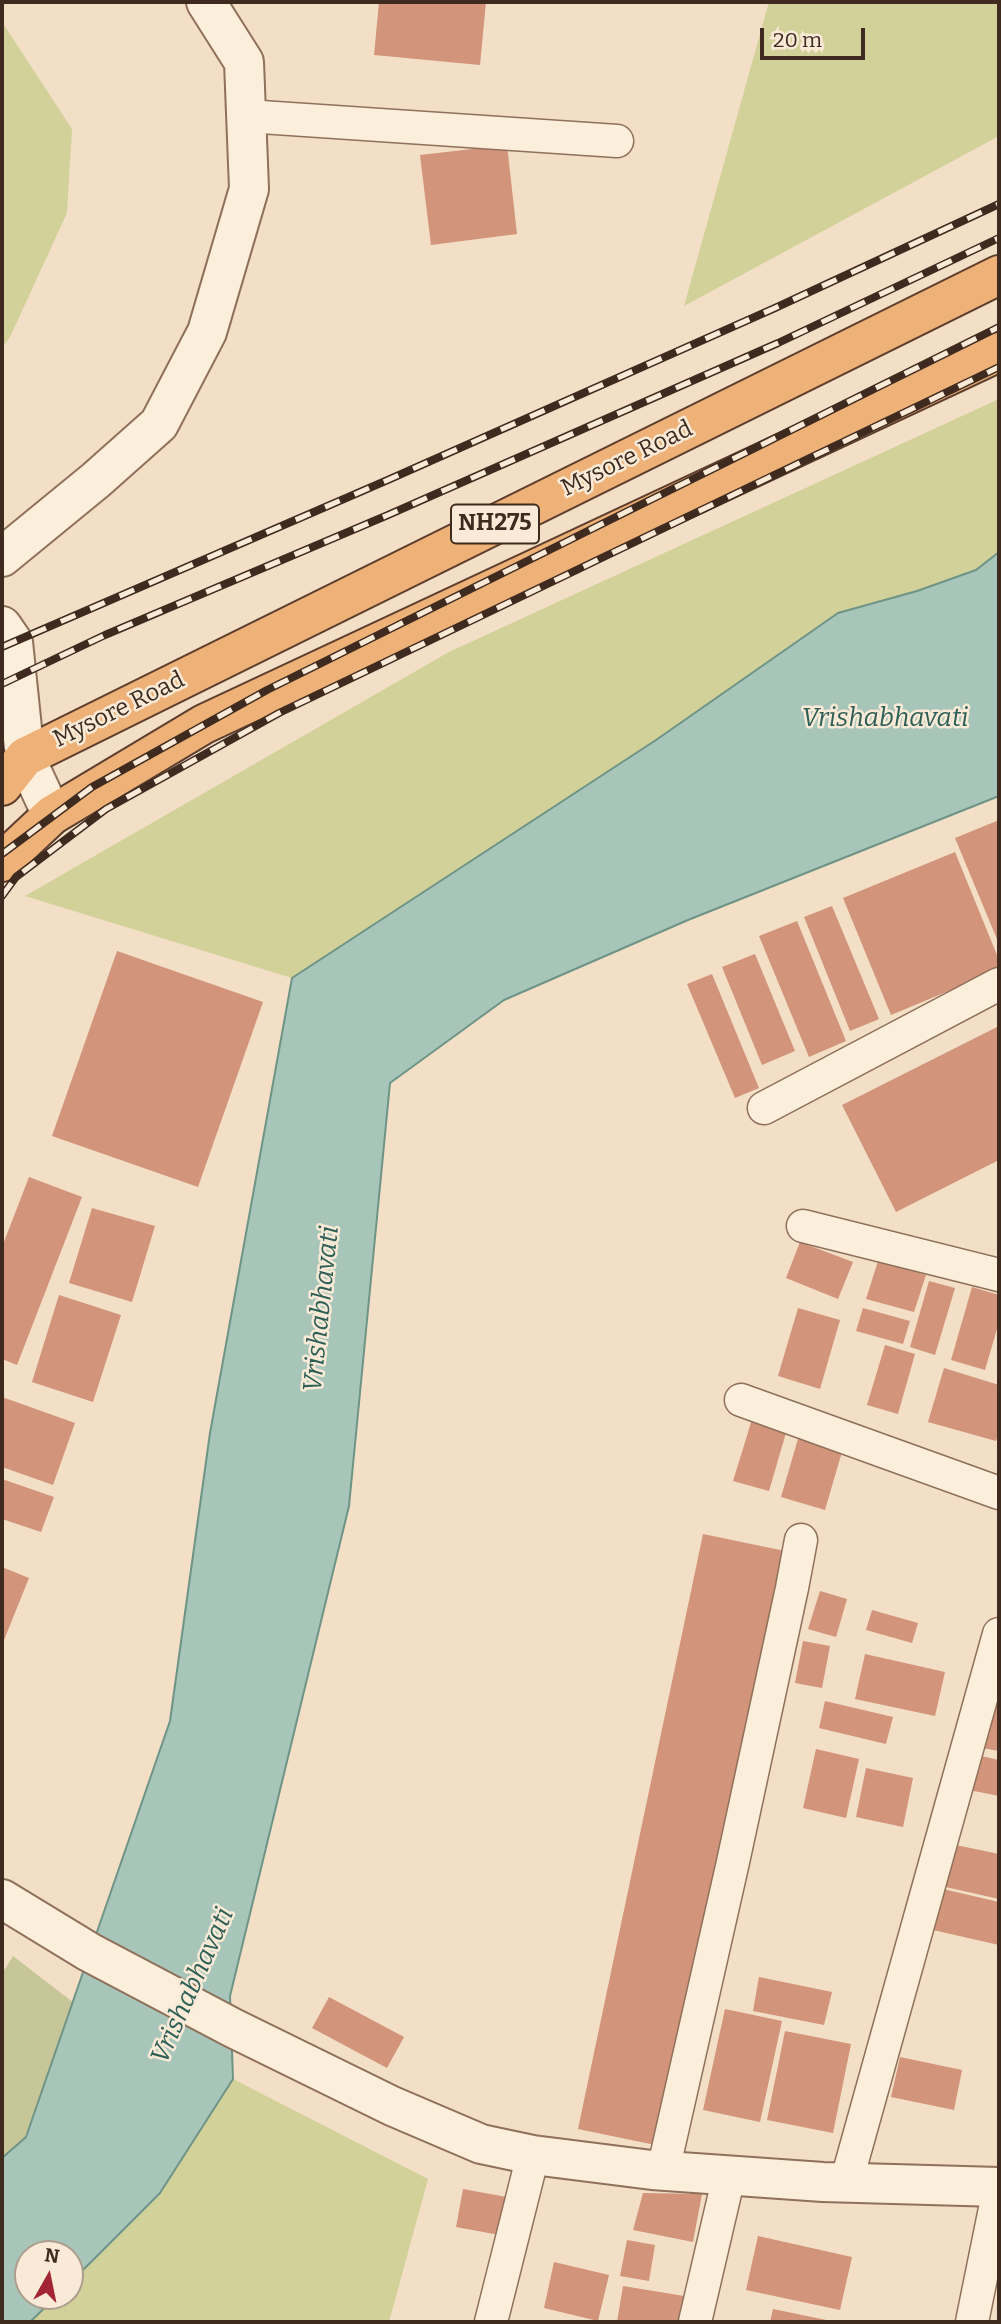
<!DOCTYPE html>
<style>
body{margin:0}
#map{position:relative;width:1001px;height:2324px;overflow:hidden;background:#f2dfc6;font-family:Bitter,serif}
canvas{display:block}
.frame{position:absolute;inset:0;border:4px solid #3e2a1f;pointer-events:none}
.north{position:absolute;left:14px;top:2240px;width:70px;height:70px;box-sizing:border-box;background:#f8ead7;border:2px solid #ae9d8d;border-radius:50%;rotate:9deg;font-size:19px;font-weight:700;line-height:28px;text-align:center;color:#3e2a1f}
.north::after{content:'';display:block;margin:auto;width:24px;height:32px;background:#a32535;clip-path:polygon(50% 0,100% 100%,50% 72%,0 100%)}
.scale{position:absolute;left:760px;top:28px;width:105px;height:32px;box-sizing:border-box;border:4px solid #3e2a1f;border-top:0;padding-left:9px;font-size:21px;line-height:24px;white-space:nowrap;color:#3e2a1f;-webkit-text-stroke:5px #f8ead7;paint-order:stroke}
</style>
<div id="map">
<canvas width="1001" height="2324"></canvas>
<div class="frame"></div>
<div class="north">N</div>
<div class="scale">20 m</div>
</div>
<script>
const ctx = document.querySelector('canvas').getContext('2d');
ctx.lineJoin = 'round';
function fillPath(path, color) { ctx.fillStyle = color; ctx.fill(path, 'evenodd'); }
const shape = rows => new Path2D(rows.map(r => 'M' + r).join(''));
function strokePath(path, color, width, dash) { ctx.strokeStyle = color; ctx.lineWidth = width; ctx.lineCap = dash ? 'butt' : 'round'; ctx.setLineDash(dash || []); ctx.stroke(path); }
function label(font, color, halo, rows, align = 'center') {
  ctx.font = font + ' Bitter,serif'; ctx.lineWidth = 5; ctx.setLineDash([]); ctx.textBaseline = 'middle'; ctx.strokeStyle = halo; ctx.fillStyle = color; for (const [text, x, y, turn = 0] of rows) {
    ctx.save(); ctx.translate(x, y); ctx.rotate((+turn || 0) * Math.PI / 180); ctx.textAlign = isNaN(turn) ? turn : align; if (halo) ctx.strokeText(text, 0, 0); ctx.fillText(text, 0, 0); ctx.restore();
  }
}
const green = shape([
 [769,2,999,2,999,136,684,306],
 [2,22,72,129,67,213,10,337,2,348],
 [999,399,999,552,976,570,917,591,838,613,656,740,292,978,25,896,449,652],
 [233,2079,428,2179,389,2322,30,2322,57,2296,70,2296,70,2283,160,2193]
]);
const cemetery = shape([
 [13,1956,74,2003,25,2137,2,2158,2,1974]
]);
const water = shape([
 [999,552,999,796,688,920,504,1000,390,1083,349,1506,230,1996,233,2079,160,2193,70,2283,70,2254,28,2254,28,2296,57,2296,30,2322,2,2322,2,2158,26,2137,170,1721,210,1433,292,978,656,740,838,613,917,591,976,570,999,552]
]);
const building = shape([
 [379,2,486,2,480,65,374,55],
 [507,145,517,234,431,245,420,155],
 [999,820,999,944,955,838],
 [955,852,999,960,999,970,891,1015,843,898],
 [832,906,879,1019,850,1031,804,917],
 [797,921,846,1041,809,1057,759,936],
 [117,951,263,1002,198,1187,52,1136],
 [755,954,795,1051,762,1065,722,967],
 [712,974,759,1088,735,1098,687,984],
 [999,1026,999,1160,896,1212,842,1105],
 [29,1177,82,1197,17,1365,2,1359,2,1247],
 [92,1208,155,1226,132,1302,69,1283],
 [800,1242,853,1262,838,1299,786,1278],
 [878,1261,926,1275,914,1312,866,1299],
 [929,1281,955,1288,935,1355,910,1347],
 [972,1287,999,1295,999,1322,985,1370,951,1360],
 [59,1295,121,1315,93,1402,32,1382],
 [798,1308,840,1320,820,1389,778,1376],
 [863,1308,910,1321,903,1344,856,1331],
 [885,1345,915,1354,898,1414,867,1405],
 [944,1368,999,1385,999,1432,996,1441,928,1422],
 [2,1397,75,1423,53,1485,2,1467],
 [753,1416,788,1426,769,1491,733,1481],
 [800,1432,844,1445,825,1510,781,1497],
 [2,1479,54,1497,41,1532,2,1519],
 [703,1534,785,1551,660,2146,578,2129],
 [2,1567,29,1578,2,1645],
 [820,1591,847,1599,836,1637,808,1629],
 [872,1610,918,1623,912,1643,866,1630],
 [803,1641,830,1646,822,1688,795,1683],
 [865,1654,945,1672,935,1716,855,1699],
 [825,1701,893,1717,886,1744,819,1728],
 [986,1702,999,1705,999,1751,977,1747],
 [816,1749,859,1759,846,1818,803,1808],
 [977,1755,999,1760,999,1796,969,1790],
 [866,1768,913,1778,903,1827,856,1817],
 [951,1844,999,1854,999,1899,941,1886],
 [943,1889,999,1902,999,1945,933,1930],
 [759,1977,832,1992,824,2025,753,2011],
 [329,1997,404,2037,387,2068,312,2028],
 [725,2009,782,2021,760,2122,703,2110],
 [785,2031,851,2044,833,2133,767,2120],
 [900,2057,962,2070,954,2110,891,2097],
 [463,2189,512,2198,505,2236,456,2227],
 [643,2193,702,2194,693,2242,633,2230],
 [758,2236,852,2257,840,2310,746,2290],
 [627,2240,655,2245,649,2281,620,2276],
 [554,2262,609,2275,598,2321,544,2308],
 [623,2286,684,2296,680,2322,617,2322],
 [773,2309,831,2321,831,2322,770,2322]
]);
const minor = shape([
 [246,116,617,141],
 [764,1108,999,984],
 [803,1226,999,1275],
 [741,1400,999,1493],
 [663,2171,733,1862,792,1588,801,1540],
 [846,2183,999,1634],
 [491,2322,533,2155],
 [695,2322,729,2176],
 [972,2322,999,2189]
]);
const tertiary = shape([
 [2,557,96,480,159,424,207,332,249,189,244,62,206,2],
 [2,626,13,642,25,757,52,815],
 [2,1899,89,1952,233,2028,392,2106,481,2144,533,2155,652,2170,823,2182,999,2187]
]);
const trunk = shape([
 [2,786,25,757,999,275],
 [2,862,52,815,204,724,999,352]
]);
const rail = shape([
 [2,647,390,479,775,308,999,204],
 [2,684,105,635,388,515,778,343,999,238],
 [2,854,92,787,267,690,999,327],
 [2,896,16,877,106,809,279,713,999,367]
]);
const shields = [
 [495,524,88]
];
const shieldNames = [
 ["NH275",495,524]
];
const streetNames = [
 ["Mysore Road",627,459,-26],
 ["Mysore Road",119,710,-26]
];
const waterNames = [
 ["Vrishabhavati",885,719],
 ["Vrishabhavati",322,1309,-84],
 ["Vrishabhavati",193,1986,-66]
];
fillPath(green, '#d1d199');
fillPath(cemetery, '#c6c698');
fillPath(water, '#a8c5b9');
strokePath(water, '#6d9486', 2);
fillPath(building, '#d2947a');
strokePath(minor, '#8f705a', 35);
strokePath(tertiary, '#8f705a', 42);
strokePath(trunk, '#5d3e2e', 42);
strokePath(minor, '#fbeedb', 32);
strokePath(tertiary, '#fbeedb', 38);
strokePath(trunk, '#eeb177', 38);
strokePath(rail, '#3e2a1f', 8);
strokePath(rail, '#f8ead7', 5, [16]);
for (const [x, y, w] of shields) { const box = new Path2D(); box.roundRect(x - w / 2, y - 19.5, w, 39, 5); ctx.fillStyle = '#f8ead7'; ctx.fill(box); strokePath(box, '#3e2a1f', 2); }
label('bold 23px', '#3e2a1f', null, shieldNames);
label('24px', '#3e2a1f', '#f8ead7', streetNames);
label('italic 26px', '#2d5f56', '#f8ead7', waterNames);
</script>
